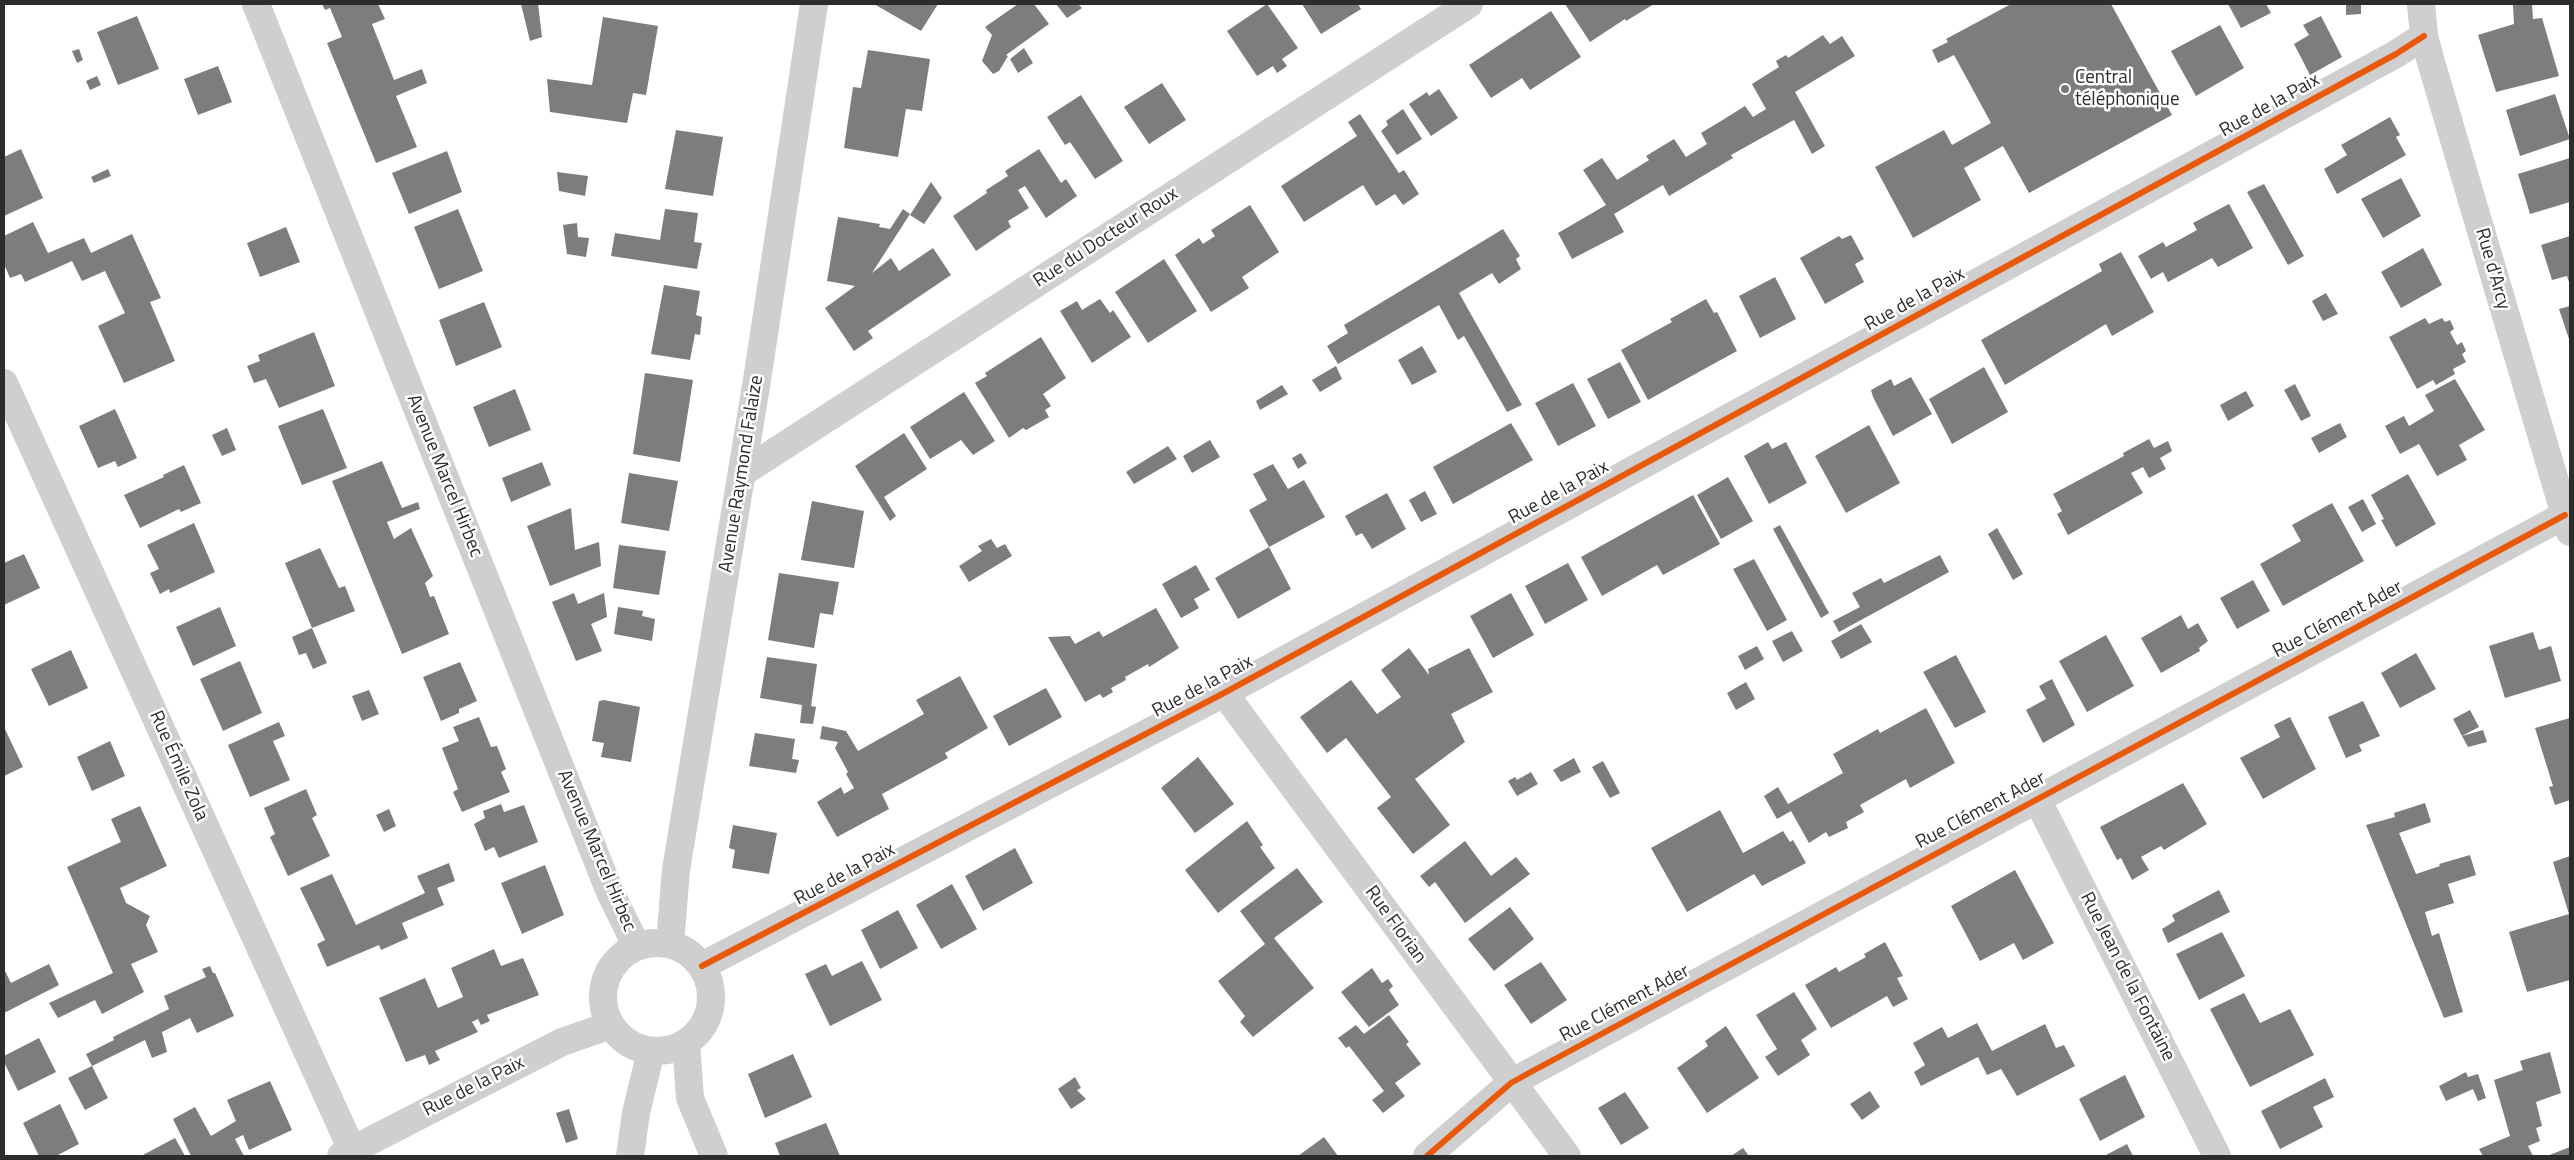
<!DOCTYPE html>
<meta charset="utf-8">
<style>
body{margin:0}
#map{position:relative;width:2574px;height:1160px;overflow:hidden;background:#fff;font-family:"Titillium Web",sans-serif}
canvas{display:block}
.frame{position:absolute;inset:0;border:5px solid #2c2c2c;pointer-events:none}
</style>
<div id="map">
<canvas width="2574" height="1160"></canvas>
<div class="frame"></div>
</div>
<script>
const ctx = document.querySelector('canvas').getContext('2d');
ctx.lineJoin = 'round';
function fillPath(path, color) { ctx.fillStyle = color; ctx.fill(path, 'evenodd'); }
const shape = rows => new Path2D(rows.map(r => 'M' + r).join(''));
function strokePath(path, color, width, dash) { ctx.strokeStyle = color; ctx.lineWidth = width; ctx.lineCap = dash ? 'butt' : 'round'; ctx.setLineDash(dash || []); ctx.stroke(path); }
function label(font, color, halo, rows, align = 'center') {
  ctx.font = font + ' "Titillium Web",sans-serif'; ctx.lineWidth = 5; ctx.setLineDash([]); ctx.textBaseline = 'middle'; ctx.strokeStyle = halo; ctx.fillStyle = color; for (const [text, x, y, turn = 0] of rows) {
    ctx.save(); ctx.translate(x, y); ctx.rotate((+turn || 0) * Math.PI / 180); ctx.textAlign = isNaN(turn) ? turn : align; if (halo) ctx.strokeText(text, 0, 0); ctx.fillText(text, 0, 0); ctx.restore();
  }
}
const building = shape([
 [322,4,378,4,385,19,372,24,394,80,422,69,427,83,396,96,417,147,376,163,327,43,342,37,330,8,325,10],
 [521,4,538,4,542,37,530,41],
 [874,4,938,4,921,31],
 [1018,4,1034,4,1049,24,1006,55,1008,56,999,71,993,74,982,61,992,35,985,27],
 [1056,4,1078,4,1082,8,1067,18],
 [1267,4,1298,48,1282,59,1287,66,1277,73,1273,66,1257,76,1227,31],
 [1302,4,1358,4,1361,9,1321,34],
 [1565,4,1654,4,1626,21,1625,19,1590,42],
 [2011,4,2111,4,2172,115,2029,193,2003,146,1964,168,1981,200,1913,238,1875,167,1944,130,1952,145,1991,123,1954,55,1938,63,1932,50,1948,42,1946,39],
 [2228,4,2266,4,2271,13,2241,28],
 [2346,4,2361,4,2361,14,2346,15],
 [2532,4,2533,19,2542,18,2559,76,2496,92,2478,35,2514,24,2513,5],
 [1551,11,1581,57,1530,90,1522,78,1491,98,1469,65],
 [137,16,159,69,118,85,97,32],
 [2321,16,2342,57,2310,75,2294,44,2309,35,2303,25],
 [603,17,658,26,646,95,633,93,627,123,550,112,547,79,592,85],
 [2220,25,2244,68,2196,96,2171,51],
 [1823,35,1830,44,1842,36,1855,56,1795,92,1825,146,1812,154,1794,120,1731,155,1733,158,1669,196,1663,185,1614,214,1624,232,1572,259,1558,233,1606,205,1583,170,1602,158,1617,180,1649,160,1646,156,1674,139,1686,157,1707,144,1701,133,1721,121,1745,106,1753,117,1766,109,1752,84,1779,67,1776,61,1786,55,1788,58],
 [1024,48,1033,63,1018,73,1010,59],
 [79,49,83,60,77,63,72,51],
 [868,50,930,59,922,111,906,109,898,157,844,148,853,87,861,88],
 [218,66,232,102,198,115,184,79],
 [97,76,101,85,90,90,86,81],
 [1162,83,1186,120,1149,144,1124,107],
 [1439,89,1458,118,1431,136,1409,104,1427,92,1429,96],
 [2555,94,2570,139,2520,156,2506,110],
 [1081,95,1123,161,1095,179,1070,142,1065,145,1047,117],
 [1403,109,1422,139,1397,155,1381,131,1388,125,1386,121],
 [1360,114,1399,173,1404,170,1419,194,1403,205,1395,194,1376,206,1363,185,1304,222,1281,186,1357,136,1348,122],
 [2390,117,2400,135,2396,137,2406,155,2337,194,2324,169,2347,155,2341,145],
 [676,130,723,137,713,196,665,189],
 [21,149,43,198,4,216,4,157],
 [1039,149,1061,183,1066,179,1077,196,1046,218,1025,186,1018,190,1029,208,1008,221,1011,227,976,251,953,216,987,193,986,190,1008,176,1005,171],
 [447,151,462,192,409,214,392,173],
 [2570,158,2570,202,2530,214,2518,174],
 [108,169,111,176,94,183,91,177],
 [557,172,588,176,585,196,559,191],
 [2401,178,2421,216,2383,238,2361,199],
 [931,182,942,198,924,224,910,215],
 [2264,184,2304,256,2288,265,2247,192],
 [2229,204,2253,248,2218,267,2212,258,2168,282,2163,272,2151,279,2138,256,2163,242,2166,247,2197,230,2193,223],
 [1250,205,1279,252,1242,277,1249,288,1211,312,1175,255,1199,238,1203,244,1215,236,1211,230],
 [458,209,483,271,439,289,414,227],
 [665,209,698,213,694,242,702,243,697,269,611,256,615,233,660,240],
 [903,209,910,214,872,273,891,258,899,271,933,248,951,275,868,331,873,338,854,351,825,308,855,286,827,281,838,217,880,224,879,227,890,229],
 [33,222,48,253,84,238,91,253,132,234,161,298,150,302,175,361,124,383,98,326,125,313,105,271,82,281,72,261,25,282,21,274,10,278,4,264,4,236],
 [577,223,578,237,589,238,586,257,567,254,563,225],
 [286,227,300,262,260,277,247,243],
 [1503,229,1520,256,1516,259,1521,269,1499,284,1492,273,1459,293,1522,405,1507,412,1464,336,1458,340,1439,305,1338,364,1327,346,1348,333,1344,325],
 [1851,235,1864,259,1855,264,1864,282,1825,304,1800,258,1839,236,1842,239],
 [2570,236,2570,285,2567,276,2552,280,2541,245],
 [2423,248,2442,285,2401,308,2381,272],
 [2121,252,2154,312,2112,336,2106,324,2005,385,1981,340,2102,271,2099,264],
 [1164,259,1197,311,1148,343,1115,292],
 [1775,277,1796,319,1760,338,1739,296],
 [664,285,700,291,696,315,702,317,700,335,695,334,690,360,651,354],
 [2326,293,2338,314,2323,321,2312,301],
 [1100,299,1110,313,1113,310,1131,337,1092,363,1060,311,1077,301,1082,310],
 [1706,299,1714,313,1717,312,1737,351,1648,400,1621,350,1672,322,1670,319],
 [484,302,502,347,456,366,439,320],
 [2570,306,2570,342,2559,309],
 [2425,318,2429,324,2442,318,2445,322,2450,320,2454,329,2450,332,2457,345,2462,342,2466,351,2462,354,2466,362,2453,369,2455,374,2436,385,2433,380,2417,389,2389,337],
 [314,332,335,386,279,408,266,379,254,383,247,366,260,361,258,355],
 [1041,337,1066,378,1043,394,1051,406,1045,410,1049,417,1026,430,1023,428,1009,438,975,383,987,376,985,373],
 [1422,346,1437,372,1412,385,1398,360],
 [1620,362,1641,402,1608,419,1587,379],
 [1336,366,1342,379,1320,392,1312,380],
 [1984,367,2008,412,1952,444,1929,399],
 [645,373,693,380,680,462,633,454],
 [1911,377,1932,414,1893,436,1873,397,1871,390,1891,379,1894,386],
 [2455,379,2485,430,2459,445,2467,460,2437,476,2419,444,2400,454,2385,426,2404,416,2409,426,2434,411,2425,395],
 [1573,383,1596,426,1558,446,1535,403],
 [2295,384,2311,416,2301,421,2284,390],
 [1282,385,1288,394,1260,410,1256,401],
 [515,389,531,430,489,447,473,407],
 [2246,391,2254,406,2228,421,2220,405],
 [964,392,995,441,973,455,961,440,930,459,910,427],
 [115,409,137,458,118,467,115,461,98,468,79,426],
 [323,409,347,468,302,485,278,426],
 [1511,423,1533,460,1453,504,1433,467],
 [2340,423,2347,437,2319,453,2311,438],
 [1869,425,1900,483,1846,513,1815,456],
 [227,428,236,450,222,456,212,435],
 [904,433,927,469,884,497,896,516,890,521,855,466],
 [2149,439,2154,448,2168,441,2172,451,2160,458,2166,469,2149,478,2143,467,2131,473,2143,493,2068,535,2057,514,2062,511,2053,494,2124,456,2123,453],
 [1210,440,1220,457,1192,473,1183,456],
 [1768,442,1772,449,1786,442,1807,483,1769,504,1744,456],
 [1168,446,1177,459,1134,484,1126,472],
 [1301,453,1307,463,1298,469,1292,458],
 [382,461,402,508,418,502,420,509,387,522,394,539,411,528,433,576,425,583,430,597,434,596,449,634,402,654,332,481],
 [542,462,551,485,511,502,502,478],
 [1273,464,1288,489,1304,480,1325,517,1269,547,1249,510,1267,500,1253,474],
 [184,465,201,503,181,512,179,509,140,528,124,495,164,477,163,475],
 [629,473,678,481,669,531,621,523],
 [2408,474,2436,524,2396,547,2381,520,2384,519,2371,495],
 [1728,477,1753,521,1721,539,1697,495],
 [1425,491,1437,514,1421,522,1409,500],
 [1387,493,1406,529,1372,549,1362,533,1356,536,1345,516],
 [1693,495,1720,544,1663,575,1657,565,1602,596,1581,557],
 [2363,499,2376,524,2362,532,2348,507],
 [812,501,864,511,854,568,801,560],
 [2332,503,2364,561,2283,606,2260,564,2301,541,2292,525],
 [571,508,575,550,599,542,601,566,550,586,527,526],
 [194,523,215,572,170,593,169,589,160,594,150,573,159,569,147,545],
 [1780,525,1829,613,1821,618,1773,529],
 [1997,528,2023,574,2013,580,1988,534],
 [991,539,997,548,1005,544,1012,556,969,582,959,566,982,551,978,546],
 [619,545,666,551,659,595,613,588],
 [1269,547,1291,589,1238,619,1215,578],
 [320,548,339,588,345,586,355,611,312,628,285,563],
 [24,554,40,588,4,605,4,563],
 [1940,555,1949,572,1839,632,1833,621,1860,607,1852,593,1881,578,1884,583],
 [1754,559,1787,620,1767,631,1733,569],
 [1568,563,1588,600,1545,624,1525,586],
 [1196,565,1210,590,1194,599,1199,608,1181,618,1162,584],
 [779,573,839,582,833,615,820,613,814,648,768,640],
 [2253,580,2270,611,2237,629,2220,598],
 [574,593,578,604,604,593,607,617,591,624,602,651,576,661,552,602],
 [1511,593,1534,635,1493,658,1470,616],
 [220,607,236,646,193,666,176,627],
 [618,607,643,611,642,616,655,619,652,641,614,634],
 [1156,608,1179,648,1149,667,1148,664,1125,677,1126,680,1111,688,1113,692,1103,698,1100,694,1085,702,1048,637,1070,636,1075,644,1099,631,1103,637],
 [2181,615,2188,629,2198,623,2208,641,2199,648,2200,651,2161,673,2141,638],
 [1861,624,1872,642,1841,659,1831,641],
 [312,628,327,663,313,669,306,653,299,655,292,637],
 [1792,631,1803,651,1783,662,1772,641],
 [2533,632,2539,650,2551,646,2561,681,2505,698,2489,646],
 [2106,635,2134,686,2087,712,2059,661],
 [1757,646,1764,659,1745,670,1738,656],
 [1409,648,1429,675,1428,669,1469,648,1493,692,1451,714,1465,742,1415,779,1450,825,1413,854,1377,808,1391,797,1346,738,1327,753,1300,717,1351,680,1377,714,1401,697,1381,670],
 [71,650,88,688,49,706,31,669],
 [2416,653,2436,689,2400,708,2381,673],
 [1956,655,1986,712,1955,728,1923,672],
 [767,657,817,664,811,706,816,707,813,724,800,723,802,705,760,698],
 [240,661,262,713,223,731,200,679],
 [460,662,477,701,459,709,459,713,441,721,423,677],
 [960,676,988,728,945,753,948,758,882,794,889,809,837,837,817,802,841,787,844,794,854,788,846,774,848,772,835,748,838,742,820,739,822,726,846,731,858,751,924,714,916,700],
 [2052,679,2075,725,2043,743,2026,710,2046,699,2039,686],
 [1746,682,1755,699,1736,710,1727,693],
 [1046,688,1062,717,1009,746,993,716],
 [369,690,379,714,362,721,352,696],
 [604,700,640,707,631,762,601,757,604,743,592,741,599,701],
 [2363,701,2380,736,2359,745,2362,751,2346,758,2328,717],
 [1926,708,1955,763,1910,788,1906,779,1860,805,1864,812,1846,822,1848,828,1829,837,1826,832,1809,843,1791,811,1777,819,1764,796,1778,787,1788,804,1843,773,1833,754,1878,729,1880,733],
 [2470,710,2479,727,2462,736,2453,719],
 [479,717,491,747,497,746,506,769,501,772,510,792,462,812,453,792,458,789,442,748,459,741,453,727],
 [2290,717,2316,769,2263,799,2240,758,2280,737,2274,725],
 [2570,718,2570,800,2555,805,2549,787,2553,786,2535,728],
 [279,722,285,736,273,741,290,780,250,797,228,745],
 [4,727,23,767,4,776],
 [2483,730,2487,742,2468,747,2462,736],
 [755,733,795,739,792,759,799,760,796,773,749,766],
 [110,741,125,776,92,791,77,757],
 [1198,757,1234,804,1195,833,1161,788],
 [1574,758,1581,772,1561,782,1553,770],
 [1603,761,1620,793,1610,798,1592,767],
 [1531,772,1538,784,1517,796,1508,781,1515,777,1517,780],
 [2183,783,2207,824,2164,850,2161,846,2141,857,2149,870,2132,880,2121,858,2117,860,2100,827],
 [306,789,317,815,312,818,330,856,288,876,270,837,275,834,264,808],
 [2425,803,2431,822,2399,833,2416,874,2440,866,2439,864,2470,855,2476,875,2448,884,2454,903,2425,912,2432,936,2439,933,2463,1012,2444,1018,2366,825,2395,817,2394,813],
 [501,804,504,812,524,805,538,842,499,858,494,847,485,851,474,824,485,818,483,811],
 [140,806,167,866,120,888,126,903,150,916,146,925,158,952,131,964,144,992,102,1014,95,1000,58,1018,49,1003,113,973,67,867,121,842,111,819],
 [389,809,396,826,384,832,376,815],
 [1720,810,1743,853,1783,831,1790,842,1793,840,1806,863,1762,886,1754,874,1687,912,1651,848],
 [1247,821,1263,845,1260,847,1275,868,1218,913,1185,870],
 [733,825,777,833,769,874,732,868,735,850,729,848],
 [1465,841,1491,876,1516,857,1530,874,1465,923,1435,882,1429,887,1420,876],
 [1015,848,1033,883,983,911,965,876],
 [2570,856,2570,980,2527,992,2509,932,2569,914,2553,862],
 [449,863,455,881,437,888,444,905,402,923,408,938,381,950,379,945,327,967,317,944,325,940,300,888,332,874,356,925,425,893,417,876],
 [545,865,564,915,522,934,501,883],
 [1297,868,1323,902,1274,938,1314,988,1253,1037,1240,1022,1245,1016,1218,981,1265,944,1240,911],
 [2015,870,2054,943,2023,960,2014,943,1980,961,1951,906],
 [952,884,977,929,941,949,916,905],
 [2219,890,2230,912,2168,943,2162,929,2175,921,2172,915],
 [1510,907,1534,939,1494,971,1468,939],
 [898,910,918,948,880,969,861,930],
 [2222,932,2245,976,2199,1000,2176,954],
 [1885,942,1903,976,1897,978,1908,999,1893,1007,1887,996,1831,1028,1805,985,1836,967,1839,972,1866,957,1864,954],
 [494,949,501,966,523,958,539,995,487,1015,490,1021,481,1025,478,1019,472,1022,478,1032,435,1051,440,1060,429,1065,425,1055,406,1062,379,998,425,978,438,1008,463,997,451,968],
 [862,961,882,1000,830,1026,805,974,826,964,832,976],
 [1541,962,1567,1000,1531,1024,1504,985],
 [49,964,59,985,4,1013,4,969,11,983],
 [210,966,213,973,215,973,234,1016,197,1033,190,1018,162,1032,167,1052,152,1058,145,1040,92,1066,108,1098,85,1110,68,1078,92,1066,86,1054,114,1040,113,1037,169,1009,164,996,206,977,202,969],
 [1372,968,1382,983,1388,979,1393,986,1389,990,1399,1005,1369,1027,1341,992],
 [1794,992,1817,1029,1801,1040,1810,1055,1778,1076,1765,1057,1777,1049,1756,1015],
 [2244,993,2260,1023,2290,1009,2314,1055,2250,1087,2210,1009],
 [1389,1015,1409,1042,1406,1044,1421,1064,1395,1083,1405,1096,1383,1113,1372,1100,1384,1091,1349,1046,1346,1048,1338,1038,1356,1025,1364,1034],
 [1977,1023,1992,1051,2045,1024,2056,1048,2064,1045,2075,1066,2017,1096,2001,1069,1987,1075,1978,1057,1921,1086,1914,1072,1925,1065,1913,1043,1942,1027,1948,1038],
 [1726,1026,1759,1078,1707,1113,1677,1068,1708,1046,1705,1041],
 [39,1038,56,1072,18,1091,4,1062,4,1056],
 [2550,1052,2561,1093,2536,1102,2542,1126,2536,1128,2540,1141,2528,1146,2533,1156,2483,1156,2479,1149,2510,1136,2494,1080,2523,1070,2520,1061],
 [793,1054,812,1097,765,1118,748,1074],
 [2466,1072,2468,1077,2478,1074,2486,1098,2478,1101,2473,1089,2446,1101,2439,1086],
 [2125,1075,2145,1117,2100,1141,2079,1099],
 [1075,1077,1081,1088,1077,1090,1086,1099,1071,1109,1058,1089],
 [2325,1078,2334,1097,2313,1107,2323,1127,2280,1149,2261,1111],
 [270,1081,292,1130,249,1150,243,1135,235,1139,244,1156,191,1156,173,1119,195,1107,211,1136,236,1121,227,1100],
 [1870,1091,1880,1107,1862,1120,1850,1104],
 [1625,1092,1649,1128,1621,1145,1598,1108],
 [60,1104,79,1144,56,1156,39,1156,23,1123],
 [569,1109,578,1139,566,1143,556,1113],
 [826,1123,840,1156,780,1156,775,1143],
 [1324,1137,1338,1156,1298,1156],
 [175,1138,185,1156,141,1156],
 [2127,1144,2133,1156,2104,1156],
 [2570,1147,2570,1156,2547,1156],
 [1743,1148,1749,1156,1731,1156]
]);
const minor = shape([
 [256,4,610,892,637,947],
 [2421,4,2424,36,2431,62,2570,532],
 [4,383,352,1150],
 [742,473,1469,4],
 [1224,693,1567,1156],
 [2037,799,2217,1156],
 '603 997a54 54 0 1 1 108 0a54 54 0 1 1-108 0Z',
 [670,944,676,870,757,380,814,4],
 [702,966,1224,693,2396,54,2424,36],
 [686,1043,690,1098,714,1156],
 [341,1156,562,1042,611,1025],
 [630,1156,636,1113,651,1051],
 [1427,1156,1511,1083,1529,1073,2565,515]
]);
const cycleway = shape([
 [702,966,1224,693,2396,54,2424,36],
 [1427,1156,1511,1083,1529,1073,2565,515]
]);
const markers = [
 [2065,89,5,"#767676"]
];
const poiNames = [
 ["Central",2075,78],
 ["téléphonique",2075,100]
];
const streetNames = [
 ["Rue de la Paix",2270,106,-29],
 ["Rue du Docteur Roux",1106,238,-33],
 ["Rue d'Arcy",2492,269,74],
 ["Rue de la Paix",1915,300,-29],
 ["Avenue Raymond Falaize",742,474,-81],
 ["Avenue Marcel Hirbec",444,476,68],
 ["Rue de la Paix",1559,493,-29],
 ["Rue Clément Ader",2338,620,-28],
 ["Rue de la Paix",1203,687,-28],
 ["Rue Émile Zola",178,766,66],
 ["Rue Clément Ader",1981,811,-28],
 ["Avenue Marcel Hirbec",596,851,67],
 ["Rue de la Paix",845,875,-28],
 ["Rue Florian",1395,925,54],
 ["Rue Jean de la Fontaine",2127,977,63],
 ["Rue Clément Ader",1625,1004,-28],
 ["Rue de la Paix",474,1087,-27]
];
fillPath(building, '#7d7d7d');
strokePath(minor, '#cfcfcf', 28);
strokePath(cycleway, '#e8590c', 6);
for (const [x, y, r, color] of markers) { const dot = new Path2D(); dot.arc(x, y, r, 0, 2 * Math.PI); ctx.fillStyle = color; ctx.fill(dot); strokePath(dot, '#fff', 2); }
label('19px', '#2c2c2c', '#fff', poiNames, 'left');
label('19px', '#2c2c2c', '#fff', streetNames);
</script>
